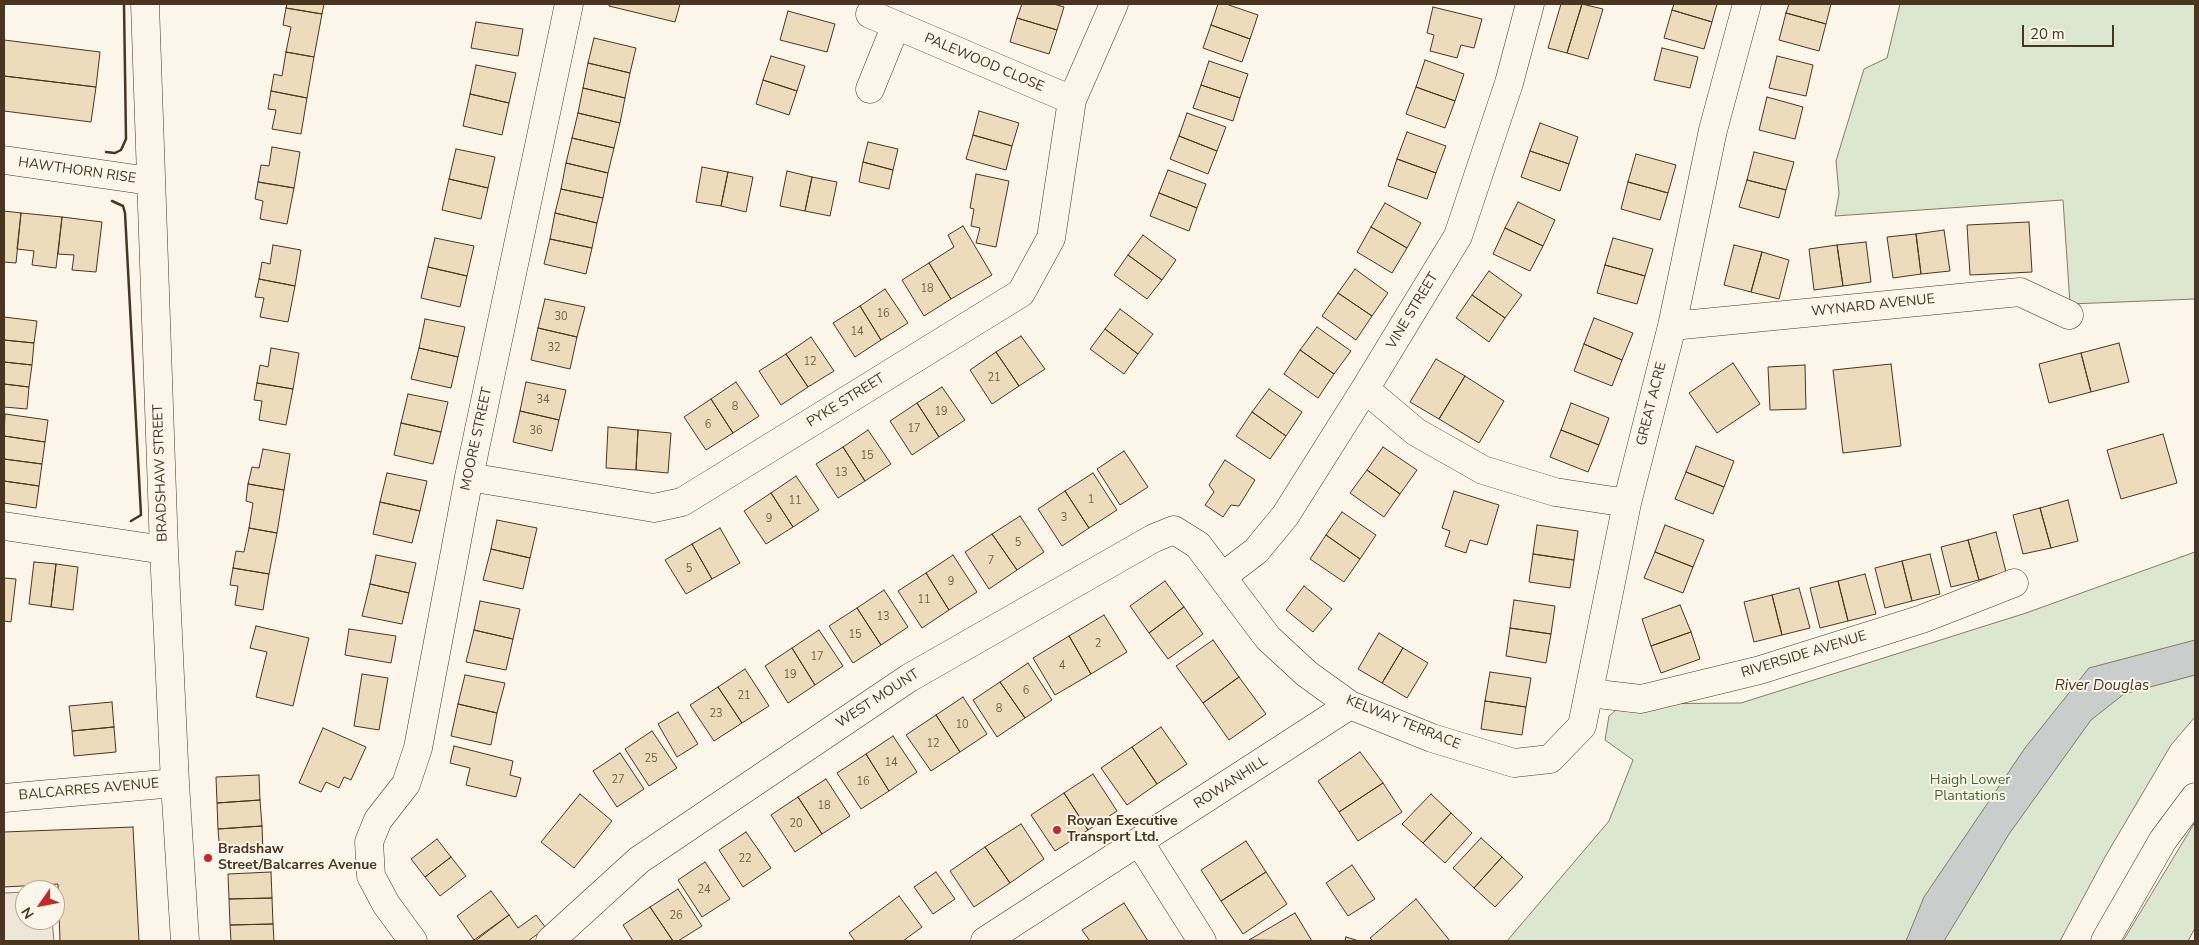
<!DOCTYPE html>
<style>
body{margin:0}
#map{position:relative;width:2199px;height:945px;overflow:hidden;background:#fbf6e9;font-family:"Nunito Sans",sans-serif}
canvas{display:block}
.frame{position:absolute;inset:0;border:5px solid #4a3520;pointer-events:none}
.north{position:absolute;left:15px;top:880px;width:50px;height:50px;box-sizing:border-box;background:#fbf6e9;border:1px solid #b4a999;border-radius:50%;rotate:237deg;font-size:14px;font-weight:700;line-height:20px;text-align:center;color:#4a3520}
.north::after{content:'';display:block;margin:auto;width:18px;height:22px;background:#c62828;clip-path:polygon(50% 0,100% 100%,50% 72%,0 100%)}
.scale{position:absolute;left:2022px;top:25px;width:92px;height:22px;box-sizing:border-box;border:2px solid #4a3520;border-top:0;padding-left:6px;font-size:15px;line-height:18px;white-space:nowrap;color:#4a3520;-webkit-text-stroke:4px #fbf6e9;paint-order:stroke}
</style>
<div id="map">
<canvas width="2199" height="945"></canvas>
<div class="frame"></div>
<div class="north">N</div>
<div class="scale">20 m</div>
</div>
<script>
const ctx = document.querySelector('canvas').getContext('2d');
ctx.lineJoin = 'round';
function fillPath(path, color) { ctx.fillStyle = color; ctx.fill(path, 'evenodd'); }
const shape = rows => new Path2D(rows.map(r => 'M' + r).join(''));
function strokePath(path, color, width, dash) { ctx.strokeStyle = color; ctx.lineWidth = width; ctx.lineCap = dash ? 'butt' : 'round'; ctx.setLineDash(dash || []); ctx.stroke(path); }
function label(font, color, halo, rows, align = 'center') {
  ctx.font = font + ' "Nunito Sans",sans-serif'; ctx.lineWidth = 4; ctx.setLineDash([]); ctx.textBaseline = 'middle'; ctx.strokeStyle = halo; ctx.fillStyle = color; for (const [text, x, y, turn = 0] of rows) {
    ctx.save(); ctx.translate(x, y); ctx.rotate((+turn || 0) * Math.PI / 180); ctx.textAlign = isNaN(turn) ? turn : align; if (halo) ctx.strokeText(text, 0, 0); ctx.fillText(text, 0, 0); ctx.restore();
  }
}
const green = shape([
 [1900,4,2195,4,2195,299,2070,304,2063,200,1835,216,1839,194,1836,161,1864,69,1887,58,1900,4],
 [2195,552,2195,717,2171,745,2105,857,2060,941,1507,941,1609,821,1633,760,1605,740,1609,716,1623,704,1741,703,2026,613,2195,552],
 [2195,822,2195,928,2188,941,2123,941,2195,822]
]);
const parking = shape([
 [25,892,25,920,52,920,54,941,4,941,4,893,25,892]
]);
const water = shape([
 [2195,640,2195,675,2124,694,2091,720,2009,834,1944,941,1906,941,1924,897,2025,748,2089,668,2195,640]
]);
const building = shape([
 [287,4,324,4,322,14,286,8,287,4],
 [609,4,680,4,675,22,609,6,609,4],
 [1022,4,1054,4,1064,7,1057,30,1017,18,1022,4],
 [1218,4,1226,4,1258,15,1250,39,1211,25,1218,4],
 [1561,4,1582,4,1567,53,1548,48,1561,4],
 [1582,4,1603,9,1588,59,1567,53,1582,4],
 [1674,4,1717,4,1712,22,1672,10,1674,4],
 [1789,4,1831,4,1826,24,1786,13,1789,4],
 [1433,7,1482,19,1474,48,1461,45,1457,58,1430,51,1434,35,1427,33,1433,7],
 [286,8,322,14,314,57,286,52,291,27,283,25,286,8],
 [1672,10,1712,22,1704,49,1664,38,1672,10],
 [788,11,835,24,827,52,780,40,788,11],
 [1786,13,1826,24,1819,51,1779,40,1786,13],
 [1017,18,1057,30,1049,54,1010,42,1017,18],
 [476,22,523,29,518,56,471,48,476,22],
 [1211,25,1250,39,1242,62,1203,48,1211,25],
 [594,38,636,48,630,73,588,63,594,38],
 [4,40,100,52,96,87,4,76,4,40],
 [1662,48,1698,57,1690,88,1654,80,1662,48],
 [286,52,314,57,307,98,271,91,274,74,282,76,286,52],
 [771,56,805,66,797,91,763,80,771,56],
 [1777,56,1813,65,1806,96,1769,88,1777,56],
 [1425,60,1464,74,1455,101,1416,87,1425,60],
 [1209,61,1248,74,1240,98,1201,85,1209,61],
 [588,63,630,73,625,98,583,88,588,63],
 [476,65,516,73,509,103,470,94,476,65],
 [4,76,96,87,91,122,4,111,4,76],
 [763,80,797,91,789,115,756,104,763,80],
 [1201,85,1240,98,1233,121,1193,108,1201,85],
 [1416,87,1455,101,1445,128,1406,114,1416,87],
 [583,88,625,98,620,123,578,113,583,88],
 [271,91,307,98,301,134,272,129,276,110,268,109,271,91],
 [470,94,509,103,502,135,463,126,470,94],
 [1767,97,1803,107,1795,139,1759,130,1767,97],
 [979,111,1019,123,1012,146,973,135,979,111],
 [578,113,620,123,614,148,572,138,578,113],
 [1187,113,1226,127,1217,151,1179,136,1187,113],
 [1540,123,1578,137,1569,164,1530,151,1540,123],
 [1407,132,1446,146,1436,173,1397,159,1407,132],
 [973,135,1012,146,1006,170,966,159,973,135],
 [1179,136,1217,151,1208,174,1170,159,1179,136],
 [572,138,614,148,608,173,566,163,572,138],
 [868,142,898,149,893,170,863,162,868,142],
 [272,147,300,152,294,188,258,182,261,165,269,166,272,147],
 [456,149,495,157,488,188,449,179,456,149],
 [1530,151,1569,164,1560,191,1521,177,1530,151],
 [1754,152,1794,162,1786,190,1747,180,1754,152],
 [1636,154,1676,165,1668,193,1628,182,1636,154],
 [1397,159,1436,173,1427,199,1388,186,1397,159],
 [863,162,893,170,889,189,859,182,863,162],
 [566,163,608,173,603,198,561,189,566,163],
 [702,167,728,172,721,206,696,202,702,167],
 [1168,170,1206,184,1197,208,1159,193,1168,170],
 [787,171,812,177,805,211,780,206,787,171],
 [728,172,753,177,746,212,721,206,728,172],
 [976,174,1009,181,996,247,976,243,980,228,971,226,974,209,970,208,976,174],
 [812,177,837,182,830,216,805,211,812,177],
 [449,179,488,188,481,219,442,210,449,179],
 [1747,180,1786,190,1779,218,1739,207,1747,180],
 [258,182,294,188,287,224,260,219,263,201,255,199,258,182],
 [1628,182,1668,193,1660,220,1621,209,1628,182],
 [561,189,603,198,597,223,555,213,561,189],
 [1159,193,1197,208,1189,231,1150,216,1159,193],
 [1518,202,1555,220,1543,246,1505,228,1518,202],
 [1385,203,1421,223,1407,248,1371,227,1385,203],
 [4,211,21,213,16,263,4,262,4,211],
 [21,213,62,217,56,268,32,265,34,251,17,249,21,213],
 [555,213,597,223,592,248,550,239,555,213],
 [62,217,102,222,96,272,72,270,74,255,58,254,62,217],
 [2029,222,2032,272,1970,275,1967,225,2029,222],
 [963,226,992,275,951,299,929,263,954,247,948,235,963,226],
 [1371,227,1407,248,1392,273,1357,252,1371,227],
 [1505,228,1543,246,1530,271,1493,254,1505,228],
 [1944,230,1950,271,1921,274,1916,234,1944,230],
 [1916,234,1921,274,1893,278,1887,237,1916,234],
 [1143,235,1176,260,1162,280,1128,255,1143,235],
 [435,238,474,246,467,276,428,267,435,238],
 [1613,238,1653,249,1645,276,1605,265,1613,238],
 [550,239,592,248,586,274,544,264,550,239],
 [1866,242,1871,282,1843,286,1837,245,1866,242],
 [273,245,301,250,295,286,259,279,262,262,270,264,273,245],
 [1734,245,1762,252,1751,292,1724,285,1734,245],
 [1837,245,1843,286,1814,290,1809,249,1837,245],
 [1762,252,1789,260,1779,299,1751,292,1762,252],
 [1128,255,1162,280,1147,299,1114,275,1128,255],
 [929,263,951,299,924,316,902,280,929,263],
 [1605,265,1645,276,1637,304,1597,293,1605,265],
 [428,267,467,276,460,307,421,298,428,267],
 [1355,269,1388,293,1372,316,1338,293,1355,269],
 [1489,271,1522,295,1505,318,1472,295,1489,271],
 [259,279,295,286,288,322,260,317,264,298,255,297,259,279],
 [885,289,908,323,881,340,860,306,885,289],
 [1338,293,1372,316,1356,340,1322,316,1338,293],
 [1472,295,1505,318,1489,342,1456,318,1472,295],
 [545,299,585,307,577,337,538,328,545,299],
 [860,306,881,340,855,357,833,323,860,306],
 [1120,309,1153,334,1138,354,1105,329,1120,309],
 [4,317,37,321,34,343,4,340,4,317],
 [1594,318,1633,333,1622,360,1584,344,1594,318],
 [425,319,465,327,458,357,419,348,425,319],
 [1317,327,1351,351,1334,374,1300,350,1317,327],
 [538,328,577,337,570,369,531,360,538,328],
 [1105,329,1138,354,1124,374,1090,349,1105,329],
 [1021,336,1045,369,1019,386,996,352,1021,336],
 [811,337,834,371,808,387,786,354,811,337],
 [4,340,34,343,32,365,4,362,4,340],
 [2119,343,2129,382,2091,392,2081,353,2119,343],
 [1584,344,1622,360,1612,386,1574,371,1584,344],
 [271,348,299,353,293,389,257,383,260,365,268,367,271,348],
 [419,348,458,357,451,388,411,379,419,348],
 [1300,350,1334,374,1318,398,1284,374,1300,350],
 [996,352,1019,386,992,404,970,370,996,352],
 [2081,353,2091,392,2049,403,2039,364,2081,353],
 [786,354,808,387,781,405,759,371,786,354],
 [1436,359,1465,376,1439,419,1410,402,1436,359],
 [4,362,32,365,29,387,4,384,4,362],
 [1733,363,1760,404,1717,433,1689,393,1733,363],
 [1891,364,1901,446,1843,453,1833,370,1891,364],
 [1805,365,1806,409,1770,410,1768,367,1805,365],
 [1465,376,1504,401,1479,443,1439,419,1465,376],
 [526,382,566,390,559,420,520,411,526,382],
 [736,382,759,416,733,433,711,399,736,382],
 [257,383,293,389,286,425,259,420,262,401,254,400,257,383],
 [4,384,29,387,27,409,4,407,4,384],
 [942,387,965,420,939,437,917,403,942,387],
 [1269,389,1302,412,1286,436,1252,412,1269,389],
 [408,394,448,402,441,432,401,423,408,394],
 [711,399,733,433,706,450,684,417,711,399],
 [917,403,939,437,912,455,890,421,917,403],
 [1571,403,1609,418,1599,445,1561,430,1571,403],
 [520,411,559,420,552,451,513,442,520,411],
 [1252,412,1286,436,1270,459,1236,436,1252,412],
 [5,414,48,420,45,442,4,436,5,414],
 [401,423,441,432,433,464,394,455,401,423],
 [608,427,638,430,636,470,606,468,608,427],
 [638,430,671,433,668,473,636,470,638,430],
 [868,430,891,464,865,481,843,447,868,430],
 [1561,430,1599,445,1588,472,1550,457,1561,430],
 [2163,434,2177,483,2121,499,2107,450,2163,434],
 [4,436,45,442,42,464,4,459,4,436],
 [1696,446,1734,461,1724,487,1686,472,1696,446],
 [843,447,865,481,838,498,816,464,843,447],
 [1383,447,1417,470,1400,494,1367,470,1383,447],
 [263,449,290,454,284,490,248,484,252,467,259,468,263,449],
 [1124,451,1148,487,1120,505,1097,469,1124,451],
 [4,459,42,464,39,486,4,481,4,459],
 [1225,460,1255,480,1239,506,1231,505,1223,517,1205,505,1214,492,1209,485,1225,460],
 [1367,470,1400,494,1384,517,1350,493,1367,470],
 [1686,472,1724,487,1713,514,1675,499,1686,472],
 [387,473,427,481,420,511,380,502,387,473],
 [1093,473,1117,510,1089,528,1065,491,1093,473],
 [796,476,819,510,793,527,771,493,796,476],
 [4,481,39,486,36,508,4,503,4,481],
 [248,484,284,490,277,533,249,528,253,503,246,501,248,484],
 [1065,491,1089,528,1062,546,1038,509,1065,491],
 [1454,491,1499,505,1487,545,1470,540,1466,553,1445,546,1450,531,1442,528,1454,491],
 [771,493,793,527,766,544,744,511,771,493],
 [2068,500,2078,541,2051,548,2040,508,2068,500],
 [380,502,420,511,412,543,373,534,380,502],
 [2040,508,2051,548,2023,554,2013,515,2040,508],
 [1342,512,1376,535,1360,559,1326,535,1342,512],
 [1020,516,1044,552,1017,570,992,534,1020,516],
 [497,520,537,528,530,558,491,549,497,520],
 [1537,525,1578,531,1574,560,1533,554,1537,525],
 [1665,525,1704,540,1693,567,1655,552,1665,525],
 [249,528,277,533,269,574,233,568,236,551,244,552,249,528],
 [720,528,740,563,712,579,692,544,720,528],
 [1996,532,2006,572,1979,580,1968,540,1996,532],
 [992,534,1017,570,989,589,965,552,992,534],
 [1326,535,1360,559,1344,582,1310,559,1326,535],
 [1968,540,1979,580,1951,587,1941,547,1968,540],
 [692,544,712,579,686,594,665,560,692,544],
 [491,549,530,558,523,589,483,580,491,549],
 [1655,552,1693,567,1683,593,1644,578,1655,552],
 [1533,554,1574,560,1570,588,1529,582,1533,554],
 [1930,554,1940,594,1912,601,1902,561,1930,554],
 [376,555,416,563,409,593,370,584,376,555],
 [953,555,977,592,949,610,926,573,953,555],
 [1902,561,1912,601,1885,608,1875,568,1902,561],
 [34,562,56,564,51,607,29,604,34,562],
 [56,564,78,567,73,610,51,607,56,564],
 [233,568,269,574,263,610,235,605,238,586,230,585,233,568],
 [926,573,949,610,922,628,898,591,926,573],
 [1865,574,1876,614,1848,621,1838,581,1865,574],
 [4,578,16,579,11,622,4,621,4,578],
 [1165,581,1184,607,1149,633,1130,606,1165,581],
 [1838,581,1848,621,1820,628,1810,588,1838,581],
 [370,584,409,593,402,624,362,616,370,584],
 [1304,586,1332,609,1313,632,1286,610,1304,586],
 [1799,588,1810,628,1782,635,1772,595,1799,588],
 [884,590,908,627,881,645,857,608,884,590],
 [1772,595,1782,635,1754,642,1744,602,1772,595],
 [1514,600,1555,606,1551,634,1510,628,1514,600],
 [480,601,520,609,513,639,474,630,480,601],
 [1680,605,1691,632,1651,646,1642,619,1680,605],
 [1184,607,1203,634,1168,659,1149,633,1184,607],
 [857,608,881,645,853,663,829,626,857,608],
 [1104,615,1127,652,1091,674,1069,636,1104,615],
 [256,626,309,638,293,706,256,697,267,652,250,648,256,626],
 [1510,628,1551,634,1546,663,1506,656,1510,628],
 [349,629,396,636,391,663,345,655,349,629],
 [474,630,513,639,506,670,466,662,474,630],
 [819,630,843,666,815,685,792,648,819,630],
 [1691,632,1700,659,1661,673,1651,646,1691,632],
 [1379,633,1403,648,1382,683,1358,669,1379,633],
 [1069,636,1091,674,1055,695,1033,658,1069,636],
 [1213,640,1239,677,1203,703,1176,666,1213,640],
 [792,648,815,685,788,703,765,666,792,648],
 [1403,648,1428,663,1407,698,1382,683,1403,648],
 [1028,663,1052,700,1025,718,1000,682,1028,663],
 [745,669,769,706,742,723,718,687,745,669],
 [1490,672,1531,678,1526,707,1485,701,1490,672],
 [362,674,388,678,379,730,354,726,362,674],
 [465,675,505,683,497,713,458,704,465,675],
 [1239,677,1266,714,1229,740,1203,703,1239,677],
 [1000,682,1025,718,997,737,973,700,1000,682],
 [718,687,742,723,714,741,690,705,718,687],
 [963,697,987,734,960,752,936,715,963,697],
 [1485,701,1526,707,1522,735,1481,729,1485,701],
 [112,702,114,727,72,731,69,706,112,702],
 [458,704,497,713,491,745,451,736,458,704],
 [678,712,698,744,677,757,658,724,678,712],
 [936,715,960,752,931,771,906,735,936,715],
 [114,727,116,752,74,756,72,731,114,727],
 [1161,727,1187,764,1157,784,1132,747,1161,727],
 [323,728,366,747,351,780,344,777,339,788,326,782,321,792,299,783,323,728],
 [652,731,677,768,649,786,625,749,652,731],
 [893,736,917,772,889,791,866,754,893,736],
 [454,746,513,761,510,775,521,778,516,797,466,785,470,768,450,763,454,746],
 [1132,747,1157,784,1127,805,1101,768,1132,747],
 [1360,752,1383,783,1339,812,1318,781,1360,752],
 [620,753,644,789,617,807,593,771,620,753],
 [866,754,889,791,861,809,837,773,866,754],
 [1093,774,1117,811,1088,830,1064,793,1093,774],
 [259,775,260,800,217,803,216,777,259,775],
 [826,779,850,816,822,834,798,797,826,779],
 [1383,783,1402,812,1358,841,1339,812,1383,783],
 [1064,793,1088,830,1055,851,1031,815,1064,793],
 [580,794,612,821,574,868,541,842,580,794],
 [1431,794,1451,813,1423,843,1402,824,1431,794],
 [798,797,822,834,795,852,771,815,798,797],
 [260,800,262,826,218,829,217,803,260,800],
 [1451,813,1472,833,1445,863,1423,843,1451,813],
 [1021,824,1044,859,1010,883,985,847,1021,824],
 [262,826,263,852,220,854,218,829,262,826],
 [133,827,139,941,60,941,58,884,4,887,4,832,133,827],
 [746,832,771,868,743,887,719,850,746,832],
 [1481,838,1502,857,1474,888,1453,868,1481,838],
 [437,839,451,857,425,877,411,859,437,839],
 [1246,841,1266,872,1221,901,1201,870,1246,841],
 [985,847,1010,883,974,907,950,871,985,847],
 [451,857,466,876,440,896,425,877,451,857],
 [1502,857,1523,877,1495,907,1474,888,1502,857],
 [705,862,730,899,702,917,678,880,705,862],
 [1352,865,1375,899,1348,916,1326,883,1352,865],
 [271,872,272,898,229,899,228,874,271,872],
 [936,872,955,899,933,914,914,887,936,872],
 [1266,872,1287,904,1243,934,1221,901,1266,872],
 [678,889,702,926,678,941,673,941,650,907,678,889],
 [491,891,509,915,474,940,457,916,491,891],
 [899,896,922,927,903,941,855,941,849,933,899,896],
 [272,898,273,924,230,925,229,899,272,898],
 [1416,899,1450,941,1373,941,1370,938,1416,899],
 [1124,903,1148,941,1090,941,1082,930,1124,903],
 [650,907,673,941,633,941,623,925,650,907],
 [1295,913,1312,941,1249,940,1295,913],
 [509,915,518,928,536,915,546,928,528,941,475,941,509,915],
 [273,924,274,941,231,941,230,925,273,924],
 [1346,937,1359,941,1345,941,1346,937]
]);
const minor = shape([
 [145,4,164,550,175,783,185,941],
 [870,14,1072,100],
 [870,89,896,25],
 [4,160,150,181],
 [1672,326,2020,292,2069,315],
 [1365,389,1416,432,1483,470,1555,492,1627,503],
 [469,477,654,508,682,502,1021,293,1051,238,1072,100,1114,4],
 [4,526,164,550],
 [1222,577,1256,551,1285,516,1365,389,1458,236,1509,83,1530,4],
 [1589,693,1641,699,1760,670,1922,619,2014,583],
 [4,798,175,783],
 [1140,843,1202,941],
 [413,941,386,904,371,876,369,842,378,820,406,784,418,748,469,477,569,4],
 [550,941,639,860,909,678,1154,538,1174,530,1198,545,1268,638,1307,674,1350,705,1432,738,1514,763,1550,759,1582,726,1627,503,1672,326,1713,130,1747,4],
 [985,941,1350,705]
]);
const trunk = shape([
 [2105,941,2163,840,2195,797]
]);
const wall = shape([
 [106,152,115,153,121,150,126,139,124,4],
 [112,201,123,206,125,213,141,515,131,521]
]);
const markers = [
 [1057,830,5,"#c62828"],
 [208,858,5,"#c62828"]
];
const numberNames = [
 ["18",927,289],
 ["16",883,314],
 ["30",561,317],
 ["14",857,332],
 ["32",554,348],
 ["12",810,362],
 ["21",994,378],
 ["34",543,400],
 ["8",735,407],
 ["19",941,412],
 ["6",708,425],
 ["17",914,429],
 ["36",536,431],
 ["15",867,456],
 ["13",841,473],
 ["1",1091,500],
 ["11",795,501],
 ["3",1064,518],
 ["9",769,519],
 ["5",1018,543],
 ["7",991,561],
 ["5",689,569],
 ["9",951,582],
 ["11",924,600],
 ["13",883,617],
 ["15",855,635],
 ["2",1098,644],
 ["17",817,657],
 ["4",1062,666],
 ["19",790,675],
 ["6",1026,691],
 ["21",744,696],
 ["8",999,709],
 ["23",716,714],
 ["10",962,725],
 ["12",933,744],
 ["25",651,759],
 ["14",891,763],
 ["27",618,780],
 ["16",863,782],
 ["18",824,806],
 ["20",796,824],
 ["22",745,859],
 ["24",704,890],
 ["26",676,916]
];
const streetNames = [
 ["PALEWOOD CLOSE",984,63,23],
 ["HAWTHORN RISE",77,171,8],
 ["WYNARD AVENUE",1873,306,-6],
 ["VINE STREET",1413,311,-59],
 ["PYKE STREET",846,401,-32],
 ["GREAT ACRE",1652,404,-76],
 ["MOORE STREET",477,439,-78],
 ["BRADSHAW STREET",161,473,-92],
 ["RIVERSIDE AVENUE",1804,655,-17],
 ["WEST MOUNT",878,699,-33],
 ["KELWAY TERRACE",1403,723,22],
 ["ROWANHILL",1231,783,-33],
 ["BALCARRES AVENUE",89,790,-5]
];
const parkNames = [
 ["Haigh Lower",1970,781],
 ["Plantations",1970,797]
];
const poiNames = [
 ["Rowan Executive",1067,822],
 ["Transport Ltd.",1067,838],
 ["Bradshaw",218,850],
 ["Street/Balcarres Avenue",218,866]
];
const waterNames = [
 ["River Douglas",2102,686]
];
fillPath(green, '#dce7d0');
strokePath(green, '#887966', 1);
fillPath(parking, '#ede7d9');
strokePath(parking, '#887966', 1);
fillPath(water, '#c9cecd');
strokePath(water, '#887966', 1);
fillPath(building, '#ecdcbc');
strokePath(building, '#4a3520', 1);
strokePath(minor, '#4a3520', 29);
strokePath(trunk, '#4a3520', 29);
strokePath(minor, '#fbf6e9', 28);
strokePath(trunk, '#fbf6e9', 28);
strokePath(wall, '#4a3520', 2.5);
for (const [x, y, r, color] of markers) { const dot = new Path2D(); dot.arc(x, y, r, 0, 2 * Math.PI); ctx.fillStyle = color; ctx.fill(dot); strokePath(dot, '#fbf6e9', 2); }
label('11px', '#725f47', null, numberNames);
label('14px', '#4a3520', '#fbf6e9', streetNames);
label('14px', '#436837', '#fbf6e9', parkNames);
label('bold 14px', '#4a3520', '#fbf6e9', poiNames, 'left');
label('italic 15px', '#4a3520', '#fbf6e9', waterNames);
</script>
